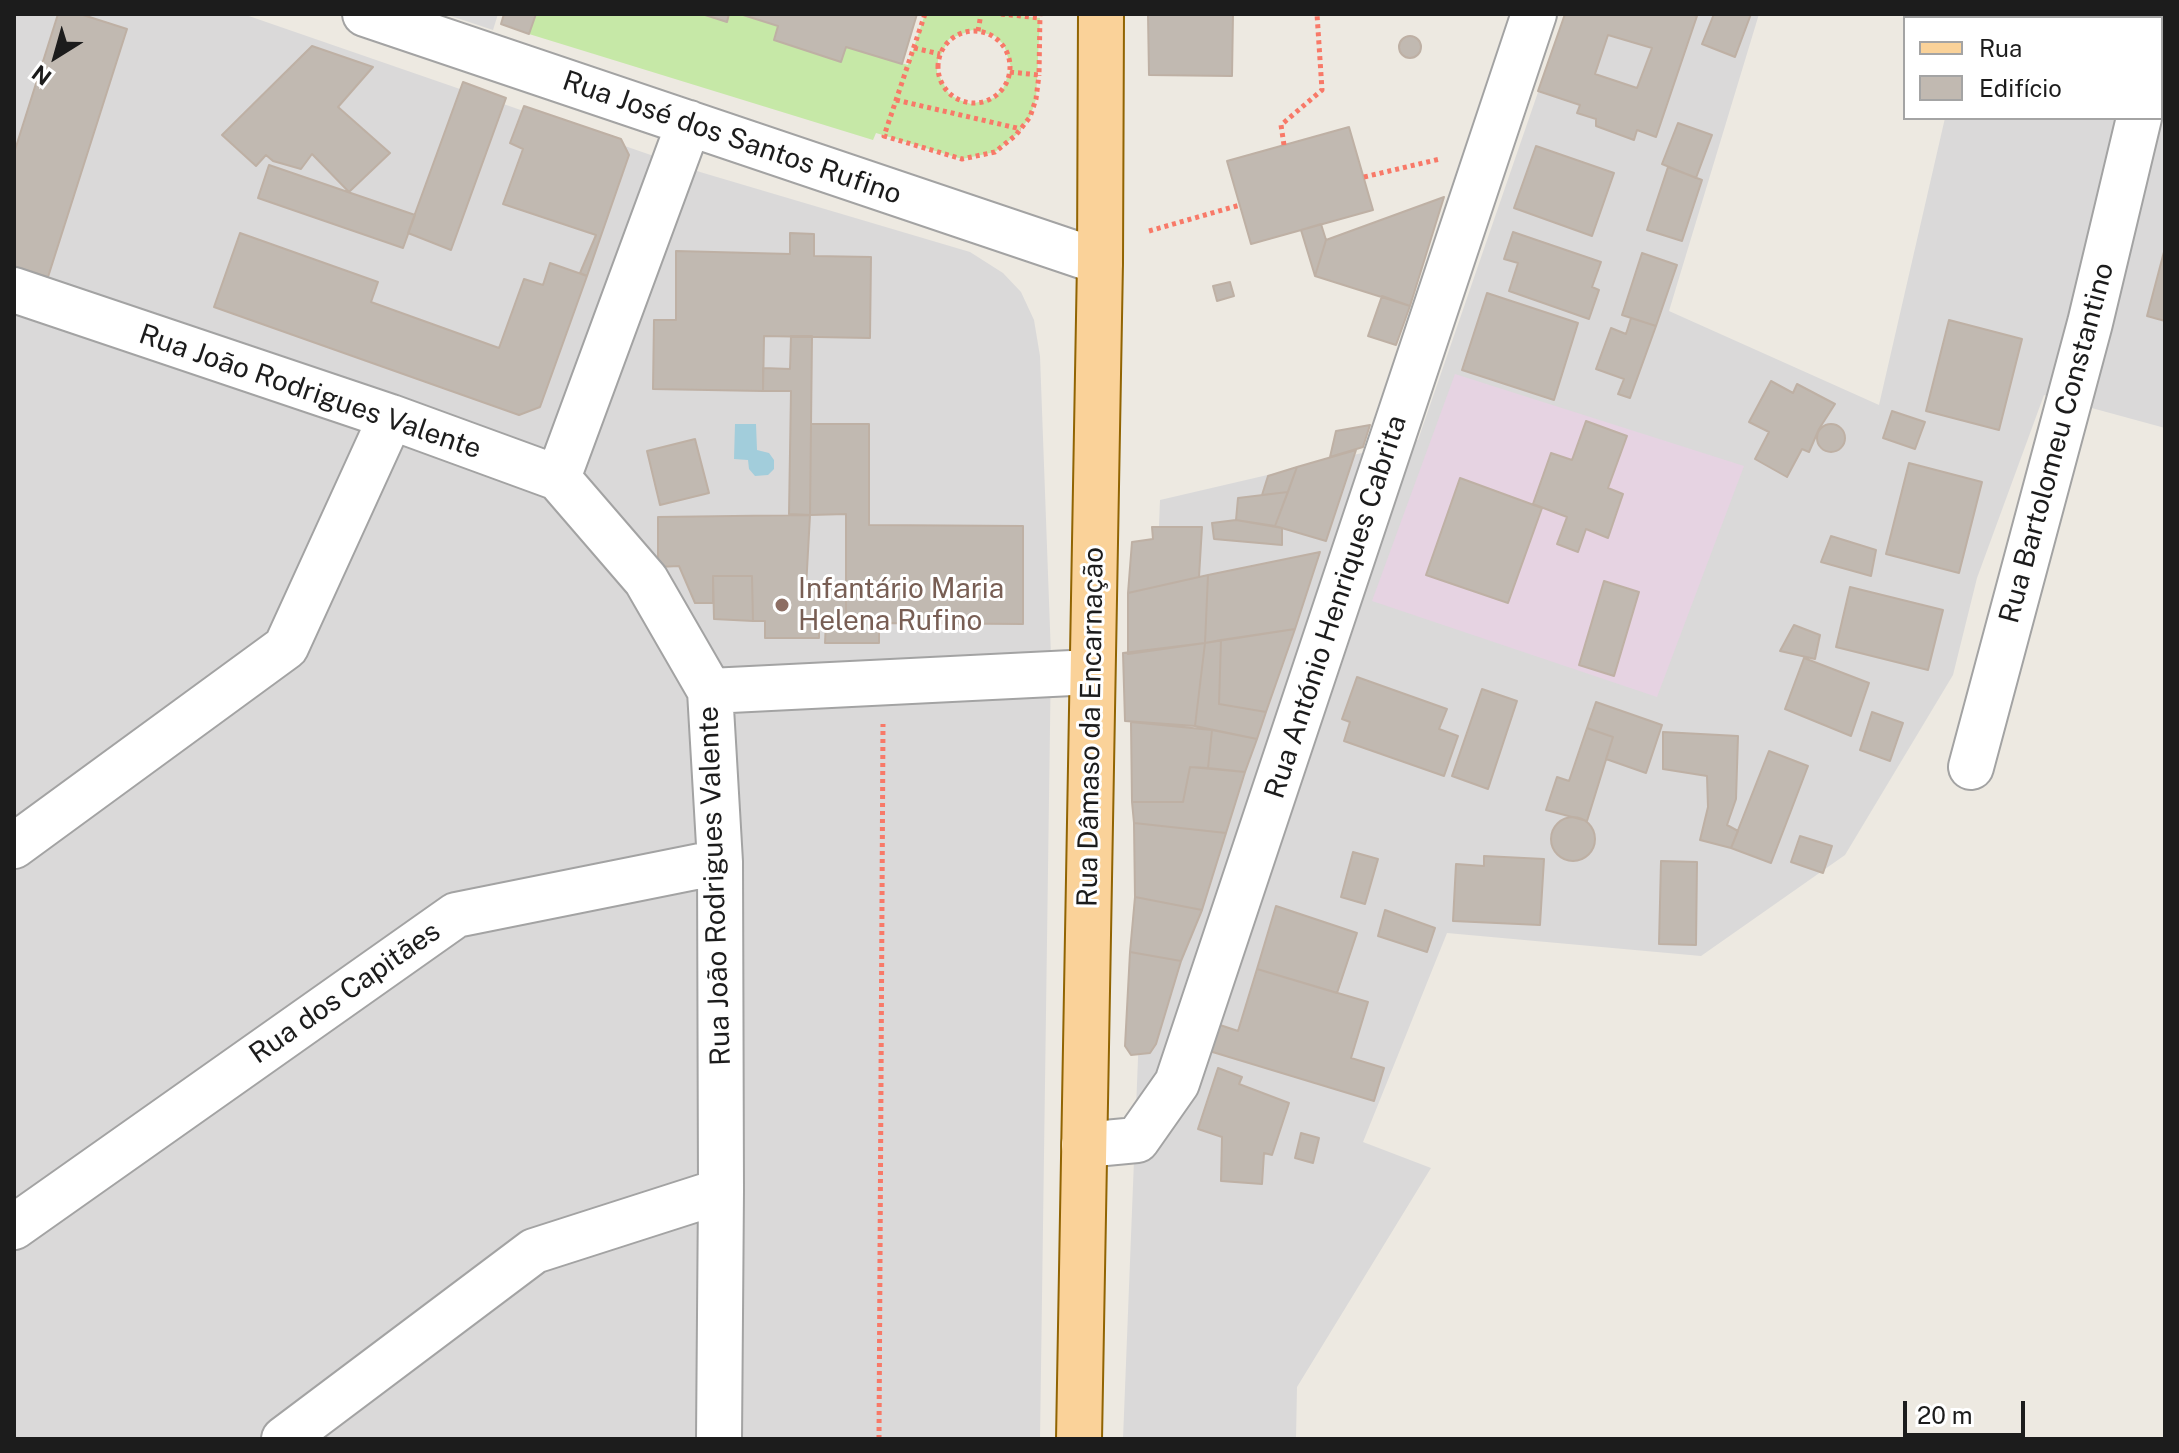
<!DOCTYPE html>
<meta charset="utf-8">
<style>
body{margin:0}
#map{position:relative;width:2179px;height:1453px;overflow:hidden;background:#ede9e1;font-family:"Public Sans",sans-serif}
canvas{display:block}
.frame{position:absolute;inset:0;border:16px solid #1c1c1c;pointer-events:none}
.legend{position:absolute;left:1903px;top:16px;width:260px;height:104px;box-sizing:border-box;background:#fff;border:2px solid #a4a4a4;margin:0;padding:10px 14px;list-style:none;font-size:24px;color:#1c1c1c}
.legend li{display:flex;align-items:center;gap:16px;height:40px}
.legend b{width:40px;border:2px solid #a4a4a4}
.north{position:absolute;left:16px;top:16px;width:80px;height:80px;-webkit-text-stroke:6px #fff;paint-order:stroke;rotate:217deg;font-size:22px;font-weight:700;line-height:32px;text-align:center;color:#1c1c1c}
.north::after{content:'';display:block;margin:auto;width:28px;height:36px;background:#1c1c1c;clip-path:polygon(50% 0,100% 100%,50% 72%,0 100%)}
.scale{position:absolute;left:1903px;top:1401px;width:122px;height:36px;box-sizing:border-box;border:4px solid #1c1c1c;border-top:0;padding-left:10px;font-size:24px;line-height:28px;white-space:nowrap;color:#1c1c1c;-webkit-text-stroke:6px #fff;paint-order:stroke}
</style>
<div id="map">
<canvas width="2179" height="1453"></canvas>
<div class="frame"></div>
<ul class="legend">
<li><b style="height:10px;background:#fad299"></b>Rua</li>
<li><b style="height:22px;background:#c1b9b1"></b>Edifício</li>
</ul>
<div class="north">N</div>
<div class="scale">20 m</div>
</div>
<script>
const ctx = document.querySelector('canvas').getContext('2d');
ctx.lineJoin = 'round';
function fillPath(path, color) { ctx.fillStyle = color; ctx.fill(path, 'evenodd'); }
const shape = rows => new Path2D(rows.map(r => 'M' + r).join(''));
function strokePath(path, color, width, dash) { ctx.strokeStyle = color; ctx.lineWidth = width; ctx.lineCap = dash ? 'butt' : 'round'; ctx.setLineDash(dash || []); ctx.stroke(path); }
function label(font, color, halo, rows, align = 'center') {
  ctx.font = font + ' "Public Sans",sans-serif'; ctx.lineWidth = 6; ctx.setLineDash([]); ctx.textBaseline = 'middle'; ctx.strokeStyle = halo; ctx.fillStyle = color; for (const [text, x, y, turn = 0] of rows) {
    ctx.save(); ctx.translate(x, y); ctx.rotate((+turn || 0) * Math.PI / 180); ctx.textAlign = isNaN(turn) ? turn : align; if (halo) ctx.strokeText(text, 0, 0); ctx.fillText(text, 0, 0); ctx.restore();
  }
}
const residential = shape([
 [14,14,243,14,700,172,970,252,1003,273,1021,292,1034,320,1040,356,1051,656,1040,1439,14,1439],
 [445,14,498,14,493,30],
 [1565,14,1759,14,1669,311,1879,405,1945,118,2161,118,2161,18,1968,18,1969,14,2165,14,2165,428,2044,395,1977,578,1953,675,1845,855,1701,956,1447,933,1363,1142,1431,1168,1297,1387,1296,1439,1123,1439,1160,500,1418,440]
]);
const industrial = shape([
 [1455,374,1744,466,1657,697,1372,601]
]);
const grass = shape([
 [536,14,702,14,726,22,729,14,740,14,778,26,774,40,841,62,846,47,908,65,925,14,1001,14,1040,18,1036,99,1030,117,1016,135,995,152,962,159,876,133,873,140,529,34],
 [972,30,995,36,1004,45,1011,67,1003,89,994,98,971,104,959,100,949,94,937,72,938,60,949,39]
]);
const water = shape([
 [735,424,756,424,757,450,769,453,774,460,774,469,768,475,755,476,749,469,748,460,734,459]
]);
const building = shape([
 [58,14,80,14,127,29,48,277,14,266,14,153,58,14],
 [504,14,536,14,529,34,501,24,504,14],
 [702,14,729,14,727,22,702,14],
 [740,14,917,14,902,64,846,47,841,62,774,40,778,26,740,14],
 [1148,14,1233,14,1232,76,1149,75,1148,14],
 [1565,14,1691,14,1697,16,1656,137,1637,130,1634,140,1596,126,1596,119,1577,113,1580,105,1538,91,1565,14],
 [1608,35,1652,48,1637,88,1595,74,1608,35],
 [1714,14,1751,14,1735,57,1702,44,1714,14],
 [1994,14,2089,14,2088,18,1993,18,1994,14],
 '1399 47a11 11 0 1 1 22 0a11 11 0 1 1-22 0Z',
 [312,46,373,67,338,107,390,153,349,192,312,154,301,169,273,161,266,155,256,166,222,135,312,46],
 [463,82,506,98,451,250,408,233,463,82],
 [524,106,621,139,629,155,587,276,580,273,596,235,503,204,523,149,510,143,524,106],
 [1678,123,1712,135,1696,178,1662,164,1678,123],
 [1349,127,1373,210,1251,244,1227,161,1349,127],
 [1536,146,1614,173,1592,236,1514,208,1536,146],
 [269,165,415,215,403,248,258,198,269,165],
 [1668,167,1702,180,1682,241,1647,230,1668,167],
 [1444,197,1410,306,1315,276,1326,240,1444,197],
 [1321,224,1326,240,1315,276,1301,230,1321,224],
 [1513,232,1601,262,1592,287,1599,290,1589,319,1509,291,1518,263,1504,259,1513,232],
 [240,233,378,282,371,302,499,348,524,279,543,285,550,263,587,276,540,407,519,415,214,307,240,233],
 [790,233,814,234,814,256,871,257,870,338,764,336,763,391,653,389,654,320,676,320,676,251,790,254,790,233],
 [2165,248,2165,321,2147,316,2165,248],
 [1642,253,1677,265,1656,326,1622,315,1642,253],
 [1230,282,1234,296,1217,301,1213,286,1230,282],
 [1487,293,1578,323,1554,400,1462,370,1487,293],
 [1382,296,1410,306,1396,345,1368,336,1382,296],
 [1631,318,1656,326,1630,398,1618,394,1624,379,1596,369,1611,328,1626,334,1631,318],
 [1949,320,2022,339,1999,430,1926,411,1949,320],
 [791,336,812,336,810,515,789,514,791,391,763,391,763,368,790,369,791,336],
 [1771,381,1793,393,1797,384,1835,404,1819,429,1809,452,1802,449,1787,477,1755,459,1769,432,1749,422,1771,381],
 [1892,411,1925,422,1915,449,1883,438,1892,411],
 [1586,421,1627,436,1608,488,1623,494,1608,538,1586,529,1578,552,1557,544,1567,517,1533,504,1551,453,1572,460,1586,421],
 '1817 438a14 14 0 1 1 28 0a14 14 0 1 1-28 0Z',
 [811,424,869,424,869,525,1023,526,1023,624,879,623,879,643,825,643,826,621,846,622,846,514,810,515,811,424],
 [1370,425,1363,447,1330,457,1336,431,1370,425],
 [695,439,709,493,660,505,647,451,695,439],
 [1356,450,1326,541,1275,526,1297,467,1356,450],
 [1909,463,1982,482,1959,573,1886,554,1909,463],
 [1297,467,1288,492,1262,495,1268,476,1297,467],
 [1460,478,1542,508,1508,603,1426,575,1460,478],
 [1288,492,1275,526,1236,520,1238,498,1288,492],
 [810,515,806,588,846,588,846,622,819,621,819,638,765,638,765,621,753,621,752,576,713,576,713,603,695,603,679,566,658,567,658,517,810,515],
 [1236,520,1282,528,1282,545,1214,539,1212,523,1236,520],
 [1152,527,1202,527,1199,577,1128,593,1132,542,1153,539,1152,527],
 [1831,536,1876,550,1871,576,1821,562,1831,536],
 [1320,552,1295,629,1205,643,1208,575,1320,552],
 [1208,575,1205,643,1128,654,1128,593,1208,575],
 [713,576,752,576,753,621,714,619,713,576],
 [1604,581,1639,592,1614,676,1579,665,1604,581],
 [1850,587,1943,610,1928,670,1836,647,1850,587],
 [1794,625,1820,635,1815,659,1780,651,1794,625],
 [1295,629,1266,712,1219,704,1221,640,1295,629],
 [1221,640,1219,704,1266,712,1257,739,1195,726,1205,643,1221,640],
 [1205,643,1195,726,1125,721,1123,653,1205,643],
 [1804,658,1869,683,1851,736,1785,709,1804,658],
 [1357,677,1447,709,1439,729,1458,736,1444,776,1344,741,1350,722,1342,719,1357,677],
 [1482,689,1517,701,1488,789,1452,776,1482,689],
 [1596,702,1662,725,1646,773,1606,759,1613,737,1587,728,1596,702],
 [1872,712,1903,723,1890,761,1860,750,1872,712],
 [1131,722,1212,730,1208,768,1190,767,1183,802,1132,802,1131,722],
 [1587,728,1613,737,1587,821,1546,810,1557,777,1569,781,1587,728],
 [1212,730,1257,739,1245,772,1208,768,1212,730],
 [1663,732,1738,736,1736,799,1727,825,1738,831,1731,848,1700,840,1708,807,1707,776,1663,769,1663,732],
 [1769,751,1808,766,1771,863,1731,848,1769,751],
 [1190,767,1245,772,1226,833,1134,823,1132,802,1183,802,1190,767],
 '1551 839a22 22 0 1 1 44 0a22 22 0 1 1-44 0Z',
 [1134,823,1226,833,1202,910,1135,897,1134,823],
 [1800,836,1832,846,1823,873,1791,862,1800,836],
 [1353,852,1378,859,1365,904,1341,897,1353,852],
 [1484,856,1544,859,1540,925,1453,921,1456,864,1484,866,1484,856],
 [1661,861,1697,862,1696,945,1659,944,1661,861],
 [1135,897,1202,910,1181,961,1130,952,1135,897],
 [1276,906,1357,933,1337,993,1257,969,1276,906],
 [1385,910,1435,928,1427,952,1378,936,1385,910],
 [1130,952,1181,961,1156,1044,1150,1053,1131,1055,1125,1046,1130,952],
 [1257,969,1368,1002,1351,1058,1384,1068,1374,1101,1206,1050,1214,1023,1238,1031,1257,969],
 [1218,1068,1242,1077,1239,1084,1289,1103,1272,1155,1264,1153,1262,1184,1221,1181,1222,1137,1198,1129,1218,1068],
 [1301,1133,1319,1138,1313,1163,1295,1158,1301,1133]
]);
const path = shape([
 [925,14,884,136,962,159,995,152,1016,135,1030,117,1036,99,1039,75],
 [1001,14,1040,18],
 '938 67a36 36 0 1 1 72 0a36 36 0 1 1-72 0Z',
 [978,31,981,14],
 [914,48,940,54],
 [1010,72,1039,75,1040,14],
 [896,100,1021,129],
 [1284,145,1281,125,1322,90,1317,14],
 [1364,177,1440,159],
 [1149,231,1240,205],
 [879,1439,883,724]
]);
const minor = shape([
 [365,14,1100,262],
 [2161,25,2164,14],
 [14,290,391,417,558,478,646,580,710,691,720,862,721,1191,719,1439],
 [558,478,689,123],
 [710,691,1092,672],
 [1971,767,2090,323,2139,118],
 [14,846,286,647,391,417],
 [1084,1145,1137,1140,1177,1083,1534,14],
 [14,1227,456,915,720,862],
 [284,1439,534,1251,721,1191]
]);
const major = shape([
 [1079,1439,1100,262,1101,14]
]);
const markers = [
 [782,605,8,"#8d6e63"]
];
const streetNames = [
 ["Rua José dos Santos Rufino",732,138,19],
 ["Rua João Rodrigues Valente",310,392,19],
 ["Rua Bartolomeu Constantino",2057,443,-75],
 ["Rua António Henriques Cabrita",1336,607,-72],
 ["Rua Dâmaso da Encarnação",1091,727,-89],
 ["Rua João Rodrigues Valente",715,886,-92],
 ["Rua dos Capitães",345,993,-35]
];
const educationNames = [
 ["Infantário Maria",798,589],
 ["Helena Rufino",798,621]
];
fillPath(residential, '#dad9d9');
fillPath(industrial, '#e6d3e2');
fillPath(grass, '#c6e8a7');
fillPath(water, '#a2cddb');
fillPath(building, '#c1b9b1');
strokePath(building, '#beb0a4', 2);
strokePath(minor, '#a3a3a3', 48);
strokePath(major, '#916402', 48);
strokePath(path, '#f87968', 5, [4, 4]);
strokePath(minor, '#fff', 44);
strokePath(major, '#fad299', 44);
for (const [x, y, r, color] of markers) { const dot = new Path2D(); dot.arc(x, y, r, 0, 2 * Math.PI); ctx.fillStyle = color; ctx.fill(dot); strokePath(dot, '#fff', 3); }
label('28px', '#1c1c1c', '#fff', streetNames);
label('28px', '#785e54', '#fff', educationNames, 'left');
</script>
